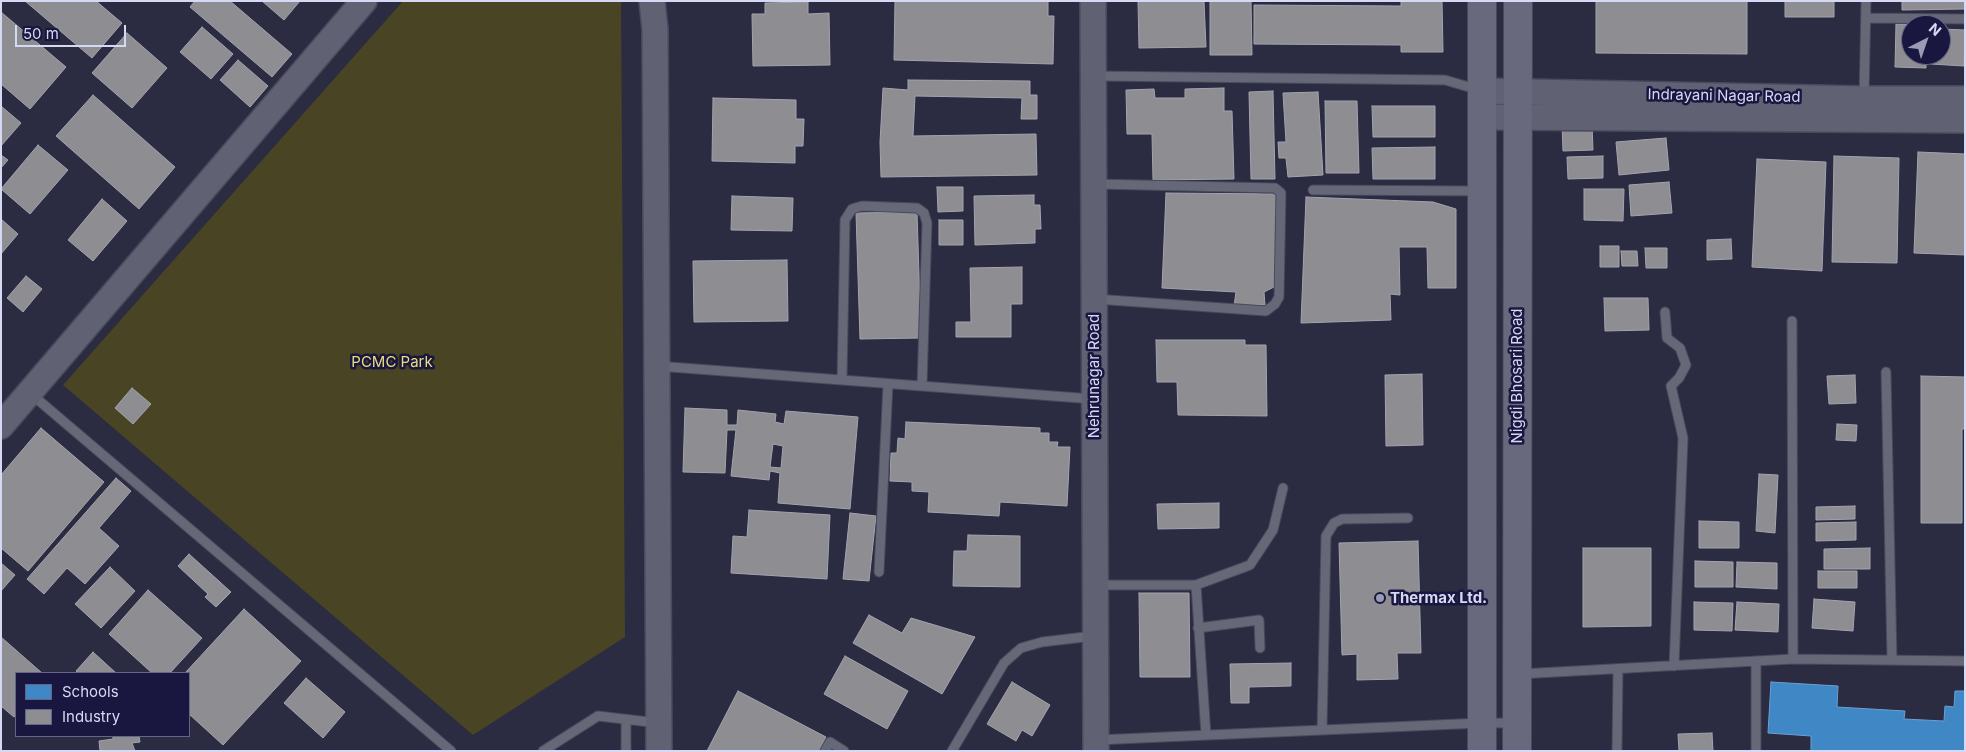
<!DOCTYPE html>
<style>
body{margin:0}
#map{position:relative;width:1966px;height:752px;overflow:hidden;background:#2b2b41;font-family:Inter,sans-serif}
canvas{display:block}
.frame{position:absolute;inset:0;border:2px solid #d6d9f4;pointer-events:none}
.legend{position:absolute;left:15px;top:672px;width:175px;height:65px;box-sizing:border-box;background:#19173f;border:1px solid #656587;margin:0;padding:6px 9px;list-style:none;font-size:15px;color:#d6d9f4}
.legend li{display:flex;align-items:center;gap:10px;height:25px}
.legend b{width:25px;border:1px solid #656587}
.north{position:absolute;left:1901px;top:15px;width:50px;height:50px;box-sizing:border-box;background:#19173f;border:1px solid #656587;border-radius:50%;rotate:41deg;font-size:14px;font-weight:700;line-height:20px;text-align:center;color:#d6d9f4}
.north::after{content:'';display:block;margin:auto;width:18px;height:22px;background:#9a9cb5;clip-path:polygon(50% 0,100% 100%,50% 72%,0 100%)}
.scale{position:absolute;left:15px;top:25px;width:111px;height:22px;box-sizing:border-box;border:2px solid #d6d9f4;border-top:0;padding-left:6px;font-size:15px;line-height:18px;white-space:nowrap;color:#d6d9f4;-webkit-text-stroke:4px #19173f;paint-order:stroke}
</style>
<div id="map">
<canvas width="1966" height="752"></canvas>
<div class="frame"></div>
<ul class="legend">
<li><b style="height:14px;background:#3f88c5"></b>Schools</li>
<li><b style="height:14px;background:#8d8d92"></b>Industry</li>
</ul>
<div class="north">N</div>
<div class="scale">50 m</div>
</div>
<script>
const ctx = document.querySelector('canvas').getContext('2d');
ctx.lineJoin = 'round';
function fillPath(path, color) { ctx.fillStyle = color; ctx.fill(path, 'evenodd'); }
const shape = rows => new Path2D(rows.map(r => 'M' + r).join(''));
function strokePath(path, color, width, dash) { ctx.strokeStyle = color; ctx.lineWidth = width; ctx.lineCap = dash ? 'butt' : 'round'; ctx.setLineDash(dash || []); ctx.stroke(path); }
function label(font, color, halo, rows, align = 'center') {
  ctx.font = font + ' Inter,sans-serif'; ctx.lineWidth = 5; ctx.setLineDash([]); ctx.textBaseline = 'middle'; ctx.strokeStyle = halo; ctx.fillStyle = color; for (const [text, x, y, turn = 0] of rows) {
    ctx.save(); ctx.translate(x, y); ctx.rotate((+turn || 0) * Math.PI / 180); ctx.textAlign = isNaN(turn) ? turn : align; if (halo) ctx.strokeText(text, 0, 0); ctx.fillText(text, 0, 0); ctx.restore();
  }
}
const green = shape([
 [403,1,621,1,625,637,473,735,63,385]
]);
const schools = shape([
 [1771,682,1838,686,1837,707,1905,711,1904,719,1944,721,1945,706,1954,707,1955,691,1965,691,1965,751,1811,751,1811,736,1768,733,1771,682]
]);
const industry = shape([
 [25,1,96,1,122,23,92,58,25,1],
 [195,1,230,1,292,54,272,77,190,7,195,1],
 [262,1,300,1,284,20,262,1],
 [895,1,1048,1,1048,16,1054,16,1053,64,894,60,895,1],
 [1138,1,1204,1,1206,47,1139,48,1138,1],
 [1210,1,1251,1,1252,55,1210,55,1210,1],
 [1401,1,1442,1,1443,52,1401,52,1401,45,1254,44,1254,5,1401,6,1401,1],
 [1596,1,1747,1,1747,54,1596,53,1596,1],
 [1785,1,1834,1,1834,17,1785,17,1785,1],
 [1902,1,1965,1,1965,9,1902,10,1902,1],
 [808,2,808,14,829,13,830,65,753,66,752,14,765,14,765,3,808,2],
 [1,12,66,67,30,109,1,84,1,12],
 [1896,24,1927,25,1911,25,1911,55,1926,55,1926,68,1895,67,1896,24],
 [202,27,233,54,211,79,180,52,202,27],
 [1941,29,1965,30,1964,66,1931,64,1932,55,1941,55,1941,29],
 [127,33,167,68,132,108,92,73,127,33],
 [238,60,268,86,250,107,220,80,238,60],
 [908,80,1030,81,1030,95,1037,95,1037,119,1021,119,1022,98,915,96,913,136,1036,134,1037,175,881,177,880,142,883,88,908,90,908,80],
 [1224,88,1224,111,1232,111,1234,179,1153,180,1152,134,1127,134,1126,90,1154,89,1155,98,1185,98,1185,89,1224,88],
 [1273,91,1275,179,1251,179,1249,92,1273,91],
 [1318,92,1323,175,1288,177,1286,158,1279,158,1278,142,1286,142,1283,93,1318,92],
 [93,95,175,167,139,209,56,136,93,95],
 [713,98,796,100,796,119,804,119,803,146,795,146,795,163,712,161,713,98],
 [1325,101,1357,101,1359,173,1326,173,1325,101],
 [1,106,21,123,1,146,1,106],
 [1372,106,1435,106,1435,137,1373,137,1372,106],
 [1592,124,1593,150,1563,151,1562,125,1592,124],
 [1666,138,1669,170,1619,175,1616,142,1666,138],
 [38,145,68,170,30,214,1,189,38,145],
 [1435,147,1435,179,1373,179,1372,148,1435,147],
 [1918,152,1965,154,1965,255,1914,253,1918,152],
 [1,155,8,160,1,168,1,155],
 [1603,156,1603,178,1568,179,1567,157,1603,156],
 [1834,156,1899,158,1897,263,1832,262,1834,156],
 [1757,159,1826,162,1822,271,1752,267,1757,159],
 [1669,182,1672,213,1631,216,1629,185,1669,182],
 [937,187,963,187,963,211,938,212,937,187],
 [1584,189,1624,189,1623,221,1584,220,1584,189],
 [1166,193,1277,194,1274,287,1264,292,1265,305,1234,306,1236,292,1162,288,1166,193],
 [1034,195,1034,205,1040,205,1041,229,1035,229,1035,243,975,245,974,196,1034,195],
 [732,196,793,198,792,231,731,230,732,196],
 [1306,197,1433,202,1456,209,1456,288,1428,288,1427,247,1399,247,1400,295,1390,294,1391,320,1301,323,1306,197],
 [102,199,127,221,93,261,68,240,102,199],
 [917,212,921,338,860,339,856,213,917,212],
 [1,219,18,234,1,254,1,219],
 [939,220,963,220,963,245,939,245,939,220],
 [1731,239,1732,259,1707,260,1707,240,1731,239],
 [1600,246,1619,246,1619,267,1600,267,1600,246],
 [1645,248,1667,248,1667,268,1646,268,1645,248],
 [1621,251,1637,251,1638,266,1622,266,1621,251],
 [787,260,788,321,694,322,693,261,787,260],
 [1022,267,1022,304,1011,304,1011,337,956,337,956,322,971,322,970,268,1022,267],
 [26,276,42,289,23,312,7,298,26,276],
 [1604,298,1648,298,1649,330,1605,331,1604,298],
 [1156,340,1245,340,1245,345,1266,345,1267,416,1178,415,1177,382,1157,382,1156,340],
 [1422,374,1423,445,1386,446,1385,375,1422,374],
 [1855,375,1856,403,1829,404,1827,376,1855,375],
 [1921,376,1965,377,1965,429,1962,429,1962,523,1921,523,1921,376],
 [132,388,151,404,133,424,115,408,132,388],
 [685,408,727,410,727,425,737,425,738,410,776,414,775,422,784,424,786,411,858,417,850,509,778,503,780,473,770,471,769,480,731,476,736,430,727,430,725,473,683,472,685,408],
 [773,444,783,446,781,468,770,467,773,444],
 [906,422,1040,428,1040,433,1049,433,1049,442,1058,442,1057,447,1070,447,1067,506,1000,502,999,516,928,512,929,492,912,491,912,482,890,481,891,453,897,453,898,438,905,439,906,422],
 [1837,424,1857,425,1856,441,1836,440,1837,424],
 [41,428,104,482,28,571,1,548,1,475,41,428],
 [1759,474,1778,475,1775,533,1756,531,1759,474],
 [116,478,131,491,99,528,119,546,85,584,67,568,44,594,27,579,116,478],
 [1219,503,1219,528,1158,529,1157,504,1219,503],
 [1855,506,1855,519,1816,520,1816,507,1855,506],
 [749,510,830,515,827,579,731,573,733,536,747,537,749,510],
 [850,513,876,516,869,581,843,579,850,513],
 [1699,521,1739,522,1739,548,1699,548,1699,521],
 [1856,522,1856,540,1816,541,1816,523,1856,522],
 [968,535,1020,536,1020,587,953,586,954,551,967,551,968,535],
 [1418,541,1421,653,1397,653,1398,679,1357,680,1357,654,1342,655,1339,543,1418,541],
 [1583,548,1651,548,1651,626,1583,627,1583,548],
 [1870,548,1870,569,1824,569,1824,549,1870,548],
 [189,554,231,592,216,607,205,597,208,594,178,566,189,554],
 [1695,561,1733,562,1733,587,1695,587,1695,561],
 [1737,562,1777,563,1777,589,1736,587,1737,562],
 [1,563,15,575,1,591,1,563],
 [110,567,135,591,101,628,75,604,110,567],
 [1818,571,1857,571,1857,588,1818,588,1818,571],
 [148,590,202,638,170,673,152,673,109,634,148,590],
 [1139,593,1189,593,1190,677,1140,677,1139,593],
 [1814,599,1855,602,1853,631,1812,628,1814,599],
 [1694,602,1733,603,1732,631,1694,630,1694,602],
 [1737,602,1779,604,1778,632,1735,630,1737,602],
 [244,609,301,661,223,745,189,714,189,673,185,673,244,609],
 [869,615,902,633,911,618,975,637,942,694,853,643,869,615],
 [1,637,42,673,16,673,16,714,14,717,1,706,1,637],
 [93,652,116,673,79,673,76,671,93,652],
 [845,656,908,691,887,729,824,694,845,656],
 [1291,663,1291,686,1249,687,1249,703,1231,703,1230,664,1291,663],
 [306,678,345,712,323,738,284,703,306,678],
 [1012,682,1050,705,1032,736,1022,730,1016,741,987,724,1012,682],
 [738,691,826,737,819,751,707,751,738,691],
 [1712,733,1713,751,1679,751,1678,734,1712,733],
 [113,736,139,736,140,742,132,743,135,751,100,751,99,741,113,739,113,736]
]);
const lane = shape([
 [1866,18,1965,19],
 [1096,76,1445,80,1479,90],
 [1864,98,1866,1],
 [1313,190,1480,191],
 [1095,299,1266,311,1275,304,1279,297,1281,193,1275,188,1096,184],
 [1665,312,1667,338,1680,348,1686,365,1679,378,1671,386,1683,438,1674,666],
 [1792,321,1793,659],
 [657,366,1093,399],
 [1886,372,1892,660],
 [842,380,845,220,852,209,862,206,917,208,924,213,927,223,922,386],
 [30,393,451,751],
 [879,572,888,384],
 [1096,585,1196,585,1250,565,1273,530,1283,488],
 [1196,585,1206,735],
 [1198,628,1259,620,1260,648],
 [1520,674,1793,659,1965,661],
 [1322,730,1326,536,1334,523,1342,519,1408,518],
 [1096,740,1481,723,1516,723],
 [543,751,598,716,658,723],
 [626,751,626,720],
 [825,751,830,742,844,751],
 [952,751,1004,663,1021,648,1042,642,1093,636],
 [1617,751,1618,669],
 [1756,751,1756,661]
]);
const secondary = shape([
 [652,1,655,29,659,751],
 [1093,1,1096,751],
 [1482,91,1864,99,1965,99],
 [1482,117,1965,120],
 [1,426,364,1]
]);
const primary = shape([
 [1482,751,1482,1],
 [1517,751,1518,1]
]);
const markers = [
 [1380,598,5,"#9a9cb5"]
];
const streetNames = [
 ["Indrayani Nagar Road",1724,96,1],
 ["Nehrunagar Road",1094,376,-90],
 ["Nigdi Bhosari Road",1517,376,-90]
];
const parkNames = [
 ["PCMC Park",392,362]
];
const poiNames = [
 ["Thermax Ltd.",1390,598]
];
fillPath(green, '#494423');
fillPath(schools, '#3f88c5');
strokePath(schools, '#6ca0d3', 1);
fillPath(industry, '#8d8d92');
strokePath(industry, '#a3a4af', 1);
strokePath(lane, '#48495c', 11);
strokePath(secondary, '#48495c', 28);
strokePath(primary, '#48495c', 30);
strokePath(lane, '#666777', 9);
strokePath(secondary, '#616174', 25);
strokePath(primary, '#68697d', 28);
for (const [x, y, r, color] of markers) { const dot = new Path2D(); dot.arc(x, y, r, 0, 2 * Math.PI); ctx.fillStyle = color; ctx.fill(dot); strokePath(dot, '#19173f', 2); }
label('15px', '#d6d9f4', '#19173f', streetNames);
label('15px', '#e9dc82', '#19173f', parkNames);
label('bold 15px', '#d6d9f4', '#19173f', poiNames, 'left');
</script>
